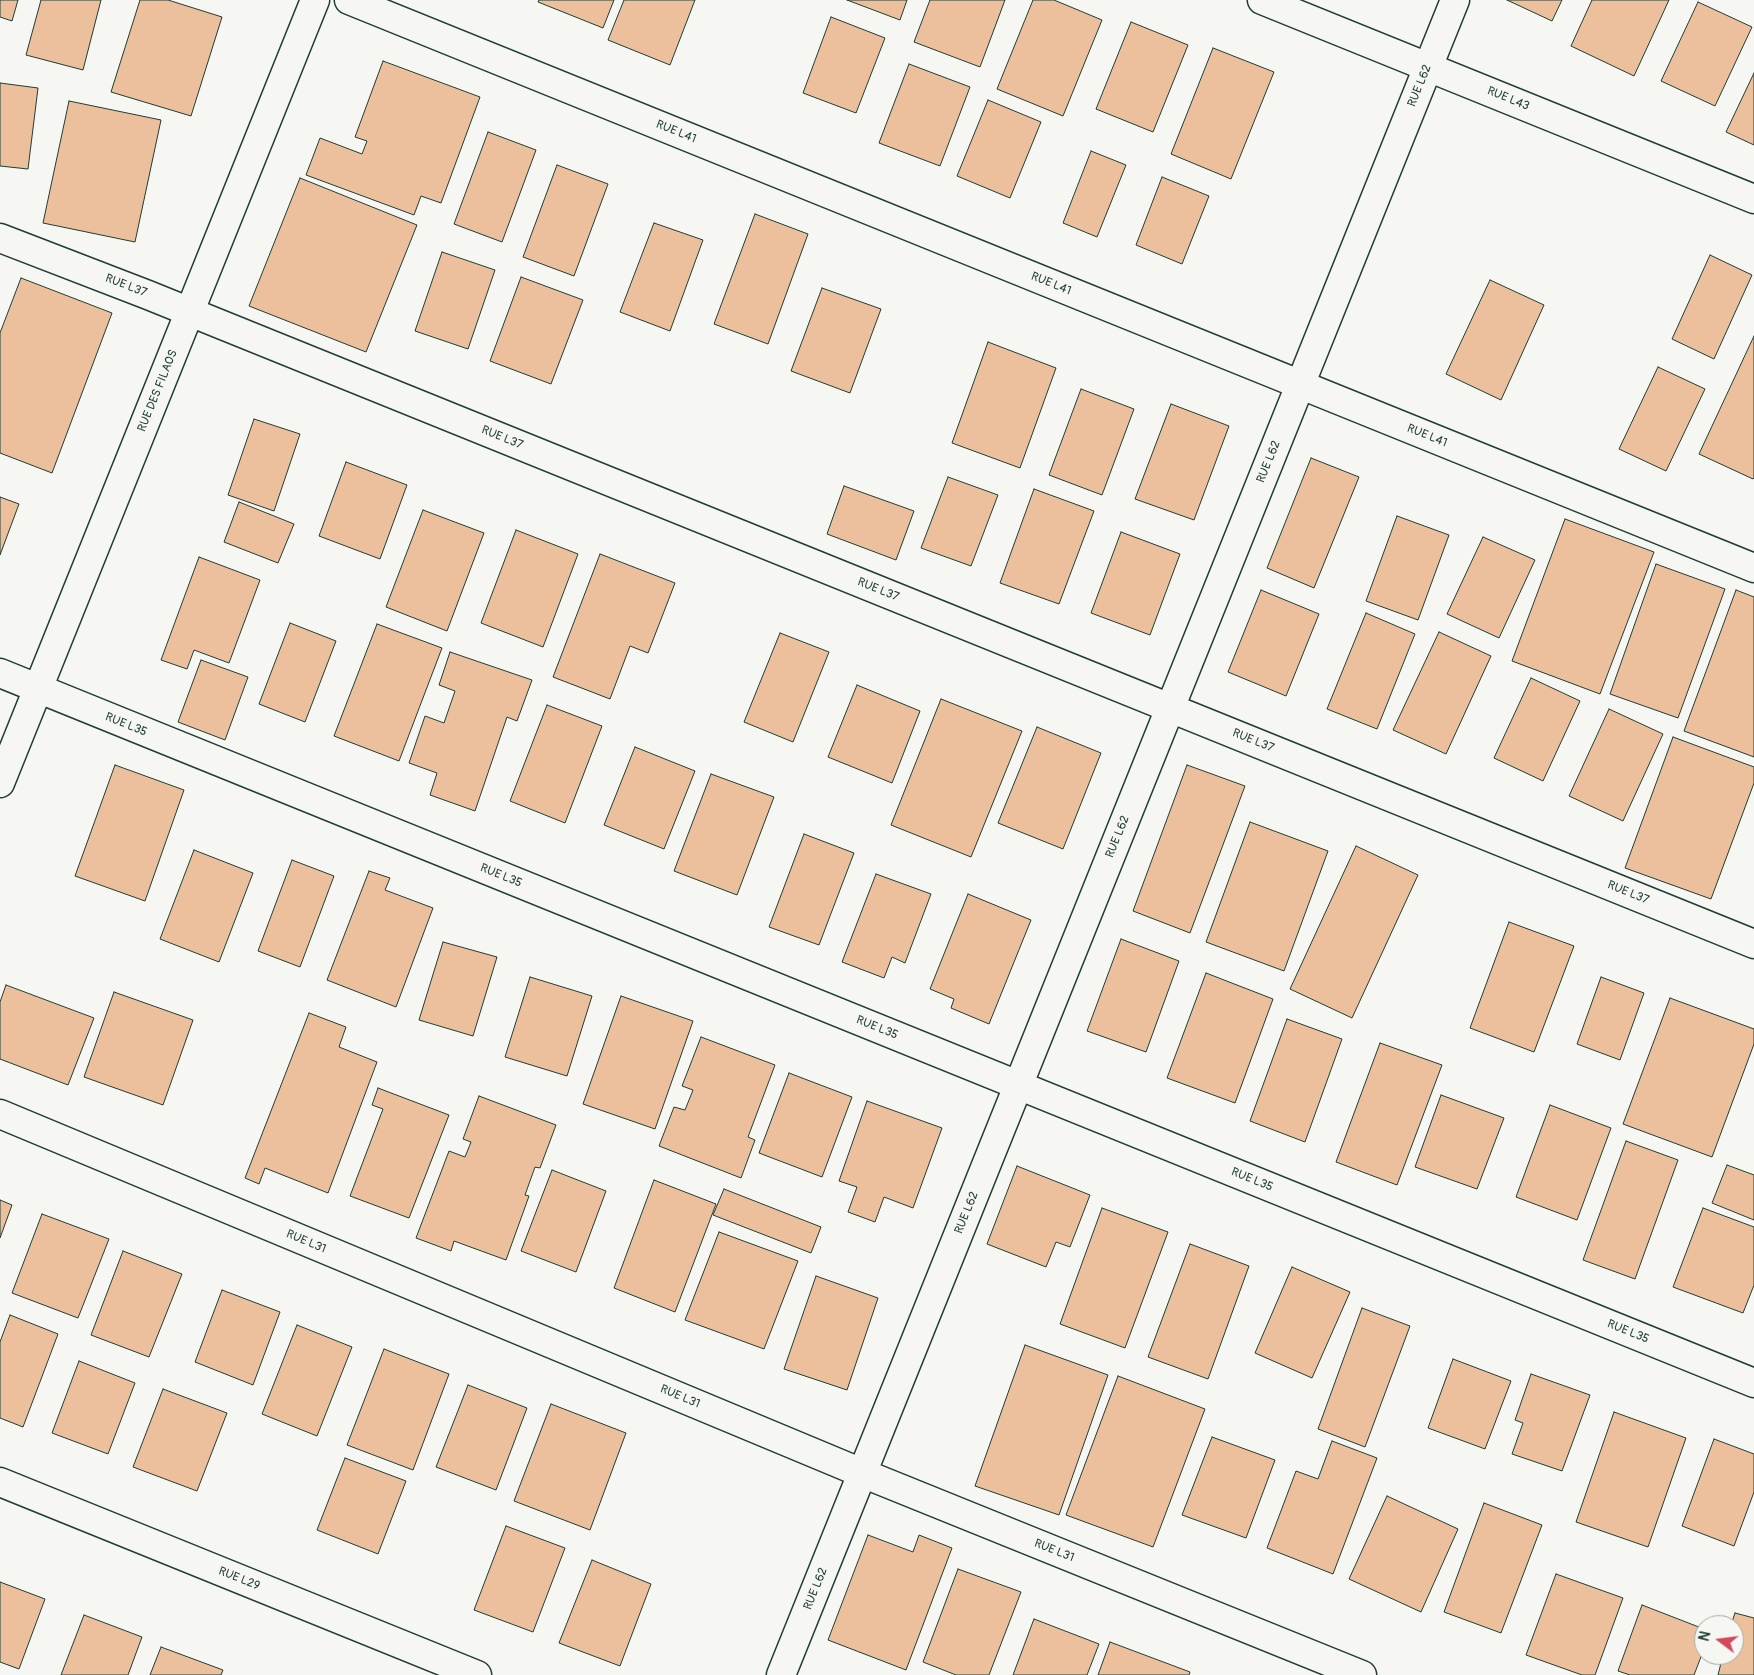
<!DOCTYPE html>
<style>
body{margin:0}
#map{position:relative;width:1754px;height:1675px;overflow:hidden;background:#f6f6f2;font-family:Pangolin,sans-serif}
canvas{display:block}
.north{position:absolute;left:1694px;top:1615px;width:50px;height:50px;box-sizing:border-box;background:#f6f6f2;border:1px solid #a0aca6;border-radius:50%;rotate:285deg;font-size:14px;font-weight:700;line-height:20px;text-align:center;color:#1f3d34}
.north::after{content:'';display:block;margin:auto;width:18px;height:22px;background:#d1495b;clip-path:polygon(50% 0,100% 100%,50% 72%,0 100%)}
</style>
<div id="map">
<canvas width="1754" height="1675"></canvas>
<div class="north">N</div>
</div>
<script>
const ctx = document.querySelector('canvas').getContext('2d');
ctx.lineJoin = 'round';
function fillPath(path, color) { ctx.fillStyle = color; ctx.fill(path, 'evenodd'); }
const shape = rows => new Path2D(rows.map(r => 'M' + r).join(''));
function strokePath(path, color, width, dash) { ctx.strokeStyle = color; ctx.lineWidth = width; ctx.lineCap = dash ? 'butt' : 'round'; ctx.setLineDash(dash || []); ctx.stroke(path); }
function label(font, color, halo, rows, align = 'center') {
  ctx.font = font + ' Pangolin,sans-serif'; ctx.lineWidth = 5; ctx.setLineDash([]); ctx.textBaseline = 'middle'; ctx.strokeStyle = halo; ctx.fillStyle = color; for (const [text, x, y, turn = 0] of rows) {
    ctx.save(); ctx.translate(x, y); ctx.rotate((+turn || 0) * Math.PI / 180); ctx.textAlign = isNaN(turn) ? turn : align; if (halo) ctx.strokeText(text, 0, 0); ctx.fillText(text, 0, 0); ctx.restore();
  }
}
const building = shape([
 [0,0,18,0,12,21,0,17,0,0],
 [41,0,101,0,83,70,26,55,41,0],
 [140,0,168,0,222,17,191,116,111,92,140,0],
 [539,0,614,0,603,28,538,2,539,0],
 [624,0,695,0,670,65,608,40,624,0],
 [847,0,907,0,900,20,847,0],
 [930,0,1005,0,980,67,914,42,930,0],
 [1033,0,1054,0,1102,20,1063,116,997,89,1033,0],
 [1507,0,1562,0,1552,21,1507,0],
 [1592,0,1669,0,1634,76,1571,46,1592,0],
 [1698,2,1752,27,1715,106,1661,81,1698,2],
 [831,17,885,38,856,113,803,93,831,17],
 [1131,22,1188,45,1153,132,1096,109,1131,22],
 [1213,48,1274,72,1231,179,1171,154,1213,48],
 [383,61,480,97,441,203,421,196,414,215,306,175,320,138,362,154,367,141,355,137,383,61],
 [909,64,970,87,940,166,879,143,909,64],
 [1754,73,1754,145,1726,132,1754,73],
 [0,83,38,88,28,169,0,166,0,83],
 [988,100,1041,122,1010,198,957,176,988,100],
 [69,101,161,120,135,242,43,223,69,101],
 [488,132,536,150,502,242,454,224,488,132],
 [1091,151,1126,165,1097,237,1063,223,1091,151],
 [557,165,608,184,574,276,523,257,557,165],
 [1162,177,1209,196,1182,264,1136,245,1162,177],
 [300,178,417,225,366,352,249,306,300,178],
 [755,214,808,234,768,344,714,324,755,214],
 [654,223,703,240,670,331,620,312,654,223],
 [442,252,495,270,468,349,415,331,442,252],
 [1710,255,1752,275,1714,359,1672,339,1710,255],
 [521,277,583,300,551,384,490,361,521,277],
 [21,278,112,313,52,473,0,453,0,333,21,278],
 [1490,280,1544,305,1501,400,1446,374,1490,280],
 [822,288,881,309,850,393,791,371,822,288],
 [1754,336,1754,478,1753,479,1699,454,1754,336],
 [988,342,1056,368,1020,468,952,443,988,342],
 [1658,367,1705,389,1666,471,1619,449,1658,367],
 [1081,389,1134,409,1102,495,1049,475,1081,389],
 [1171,404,1229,426,1194,520,1135,499,1171,404],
 [254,419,300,434,274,511,228,495,254,419],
 [1311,458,1359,477,1314,588,1267,568,1311,458],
 [346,462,407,485,380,559,319,536,346,462],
 [948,477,998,495,971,566,921,548,948,477],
 [844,486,914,511,896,560,827,534,844,486],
 [1034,489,1094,511,1059,604,1000,583,1034,489],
 [0,497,19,504,0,555,0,497],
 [239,502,294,524,278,563,224,542,239,502],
 [423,510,484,533,447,631,386,607,423,510],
 [1397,516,1449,535,1418,620,1366,601,1397,516],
 [1565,519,1654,552,1600,694,1512,661,1565,519],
 [516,530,578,554,543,647,481,623,516,530],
 [1121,532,1180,554,1150,635,1091,613,1121,532],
 [1483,537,1535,560,1499,638,1447,614,1483,537],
 [600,554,675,583,648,653,630,646,610,699,553,677,600,554],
 [199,557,260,580,229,663,194,650,187,669,161,660,199,557],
 [1656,564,1725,589,1678,718,1610,694,1656,564],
 [1261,590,1319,614,1286,696,1228,672,1261,590],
 [1736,590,1754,597,1754,757,1684,731,1736,590],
 [1366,613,1415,634,1377,729,1327,709,1366,613],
 [290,623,336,641,305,722,259,704,290,623],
 [377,624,442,648,399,761,334,736,377,624],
 [1439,632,1491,656,1446,754,1393,730,1439,632],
 [780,633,829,652,793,742,744,722,780,633],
 [450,652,532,680,517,721,507,717,475,811,430,795,437,773,409,763,425,716,444,723,455,691,439,685,450,652],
 [201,660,248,677,225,740,178,722,201,660],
 [1531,678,1580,701,1543,781,1494,758,1531,678],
 [857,685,920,711,892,783,828,757,857,685],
 [941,699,1022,731,971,857,891,825,941,699],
 [547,705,602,726,565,823,510,801,547,705],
 [1609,709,1663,734,1623,821,1569,796,1609,709],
 [1037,727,1101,753,1063,849,998,823,1037,727],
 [1673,737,1754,767,1754,783,1711,899,1625,868,1673,737],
 [635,747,695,771,664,849,604,825,635,747],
 [115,765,184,790,145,901,75,876,115,765],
 [1187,765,1245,786,1190,933,1133,911,1187,765],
 [711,774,774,797,737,895,674,871,711,774],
 [1250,822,1328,851,1284,971,1206,942,1250,822],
 [804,834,854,853,819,945,769,927,804,834],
 [1356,846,1418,875,1352,1018,1290,989,1356,846],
 [194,850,253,873,219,962,160,939,194,850],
 [292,860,334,876,300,967,258,951,292,860],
 [369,871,390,878,385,890,433,908,396,1007,327,980,369,871],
 [876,874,931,894,905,963,892,957,884,978,842,962,876,874],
 [968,894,1031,920,989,1024,951,1008,954,999,930,989,968,894],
 [1509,922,1574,946,1534,1052,1470,1028,1509,922],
 [1121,939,1179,961,1146,1052,1087,1031,1121,939],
 [443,942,497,957,473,1036,419,1020,443,942],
 [1206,973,1273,999,1235,1103,1167,1078,1206,973],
 [530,977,592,996,567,1076,505,1057,530,977],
 [1601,977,1644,993,1620,1060,1577,1044,1601,977],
 [6,985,94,1018,68,1085,0,1059,0,1002,6,985],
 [114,992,193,1020,163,1105,84,1077,114,992],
 [621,996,693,1021,655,1129,583,1104,621,996],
 [1670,998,1754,1029,1754,1044,1712,1157,1623,1124,1670,998],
 [309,1013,346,1027,339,1047,377,1062,328,1193,265,1168,259,1184,245,1178,309,1013],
 [1287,1019,1342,1039,1305,1142,1250,1121,1287,1019],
 [701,1037,775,1065,748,1137,755,1140,741,1178,659,1146,674,1107,685,1110,693,1090,682,1086,701,1037],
 [1380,1043,1442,1065,1397,1185,1336,1162,1380,1043],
 [789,1073,852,1097,822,1177,759,1153,789,1073],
 [378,1088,449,1115,409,1218,350,1196,383,1109,372,1105,378,1088],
 [1441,1095,1504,1118,1477,1189,1415,1167,1441,1095],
 [479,1096,556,1125,540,1168,535,1167,525,1195,529,1196,506,1260,454,1241,451,1251,416,1238,449,1151,465,1157,471,1142,463,1139,479,1096],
 [867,1101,942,1128,913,1208,884,1197,875,1222,848,1212,857,1187,839,1181,867,1101],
 [1550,1105,1611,1128,1577,1220,1516,1197,1550,1105],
 [1626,1141,1678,1160,1635,1279,1583,1260,1626,1141],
 [1727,1165,1754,1175,1754,1220,1712,1203,1727,1165],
 [1017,1166,1090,1195,1070,1247,1056,1242,1046,1267,987,1244,1017,1166],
 [552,1170,606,1191,576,1272,521,1251,552,1170],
 [654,1180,716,1204,675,1312,614,1288,654,1180],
 [724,1189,821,1227,811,1253,713,1215,724,1189],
 [0,1200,12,1205,0,1238,0,1200],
 [1102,1208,1168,1232,1125,1348,1060,1324,1102,1208],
 [1703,1208,1754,1227,1754,1285,1743,1313,1673,1287,1703,1208],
 [42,1214,109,1239,78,1318,12,1293,42,1214],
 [719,1232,798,1261,764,1349,685,1320,719,1232],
 [1190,1244,1249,1266,1208,1379,1148,1357,1190,1244],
 [123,1251,182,1274,149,1357,91,1335,123,1251],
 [1292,1267,1350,1292,1312,1378,1255,1353,1292,1267],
 [816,1276,878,1298,847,1390,784,1369,816,1276],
 [222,1290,280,1312,253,1385,195,1362,222,1290],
 [1362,1308,1410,1326,1365,1447,1318,1429,1362,1308],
 [10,1315,58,1334,23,1427,0,1418,0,1342,10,1315],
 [297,1325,352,1347,317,1436,262,1414,297,1325],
 [1025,1345,1108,1375,1059,1515,975,1486,1025,1345],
 [384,1349,449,1374,413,1470,347,1445,384,1349],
 [1453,1359,1511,1381,1485,1449,1428,1428,1453,1359],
 [79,1361,135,1383,108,1454,52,1433,79,1361],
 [1531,1374,1590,1395,1562,1471,1512,1454,1523,1423,1515,1420,1531,1374],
 [1118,1376,1205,1409,1153,1547,1066,1515,1118,1376],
 [468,1385,527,1408,496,1490,436,1467,468,1385],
 [163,1389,227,1413,197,1491,133,1467,163,1389],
 [551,1404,626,1433,590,1530,514,1501,551,1404],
 [1614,1412,1686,1438,1648,1547,1576,1522,1614,1412],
 [1212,1437,1275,1460,1246,1538,1182,1515,1212,1437],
 [1714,1439,1754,1454,1754,1492,1734,1546,1682,1526,1714,1439],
 [1332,1441,1377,1458,1333,1574,1267,1548,1296,1471,1318,1479,1332,1441],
 [345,1458,406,1481,378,1554,317,1530,345,1458],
 [1387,1496,1458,1529,1421,1612,1349,1579,1387,1496],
 [1484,1503,1542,1525,1501,1633,1444,1612,1484,1503],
 [506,1526,565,1548,533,1632,474,1610,506,1526],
 [868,1535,913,1552,919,1535,952,1548,906,1670,828,1640,868,1535],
 [592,1560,651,1584,620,1666,559,1643,592,1560],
 [958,1569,1021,1592,989,1675,956,1675,923,1662,958,1569],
 [1556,1574,1623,1598,1595,1675,1582,1675,1526,1655,1556,1574],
 [0,1582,45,1599,19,1669,0,1662,0,1582],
 [1642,1605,1704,1629,1704,1649,1694,1675,1630,1675,1618,1671,1642,1605],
 [1735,1613,1754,1618,1754,1675,1718,1675,1723,1655,1734,1655,1734,1625,1731,1625,1735,1613],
 [84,1615,142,1637,128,1675,61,1675,84,1615],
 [1034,1619,1099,1644,1087,1675,1013,1675,1034,1619],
 [1110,1642,1190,1672,1189,1675,1098,1675,1110,1642],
 [161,1647,223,1670,221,1675,150,1675,161,1647]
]);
const street = shape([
 [349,0,1754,568],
 [1262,0,1754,199],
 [0,238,148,295,1754,944],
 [0,673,1754,1383],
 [0,783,315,0],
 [0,1114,862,1473,1362,1675],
 [0,1482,477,1675],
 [781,1675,1455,0]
]);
const streetNames = [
 ["RUE L62",1420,86,-68],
 ["RUE L43",1508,99,22],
 ["RUE L41",676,132,22],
 ["RUE L41",1051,284,22],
 ["RUE L37",126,286,21],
 ["RUE DES FILAOS",158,391,-68],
 ["RUE L41",1427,436,22],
 ["RUE L37",502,438,22],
 ["RUE L62",1269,462,-68],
 ["RUE L37",878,590,22],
 ["RUE L35",126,725,22],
 ["RUE L37",1253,741,22],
 ["RUE L62",1118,837,-68],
 ["RUE L35",501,876,22],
 ["RUE L37",1628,893,22],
 ["RUE L35",877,1028,22],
 ["RUE L35",1252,1180,22],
 ["RUE L62",967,1213,-68],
 ["RUE L31",306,1242,23],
 ["RUE L35",1628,1332,22],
 ["RUE L31",680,1397,23],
 ["RUE L31",1054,1551,22],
 ["RUE L29",239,1579,22],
 ["RUE L62",816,1589,-68]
];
fillPath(building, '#ecc09c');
strokePath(building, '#1f3d34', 1);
strokePath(street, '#1f3d34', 31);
strokePath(street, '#f6f6f2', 28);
label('12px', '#1f3d34', '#f6f6f2', streetNames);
</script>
